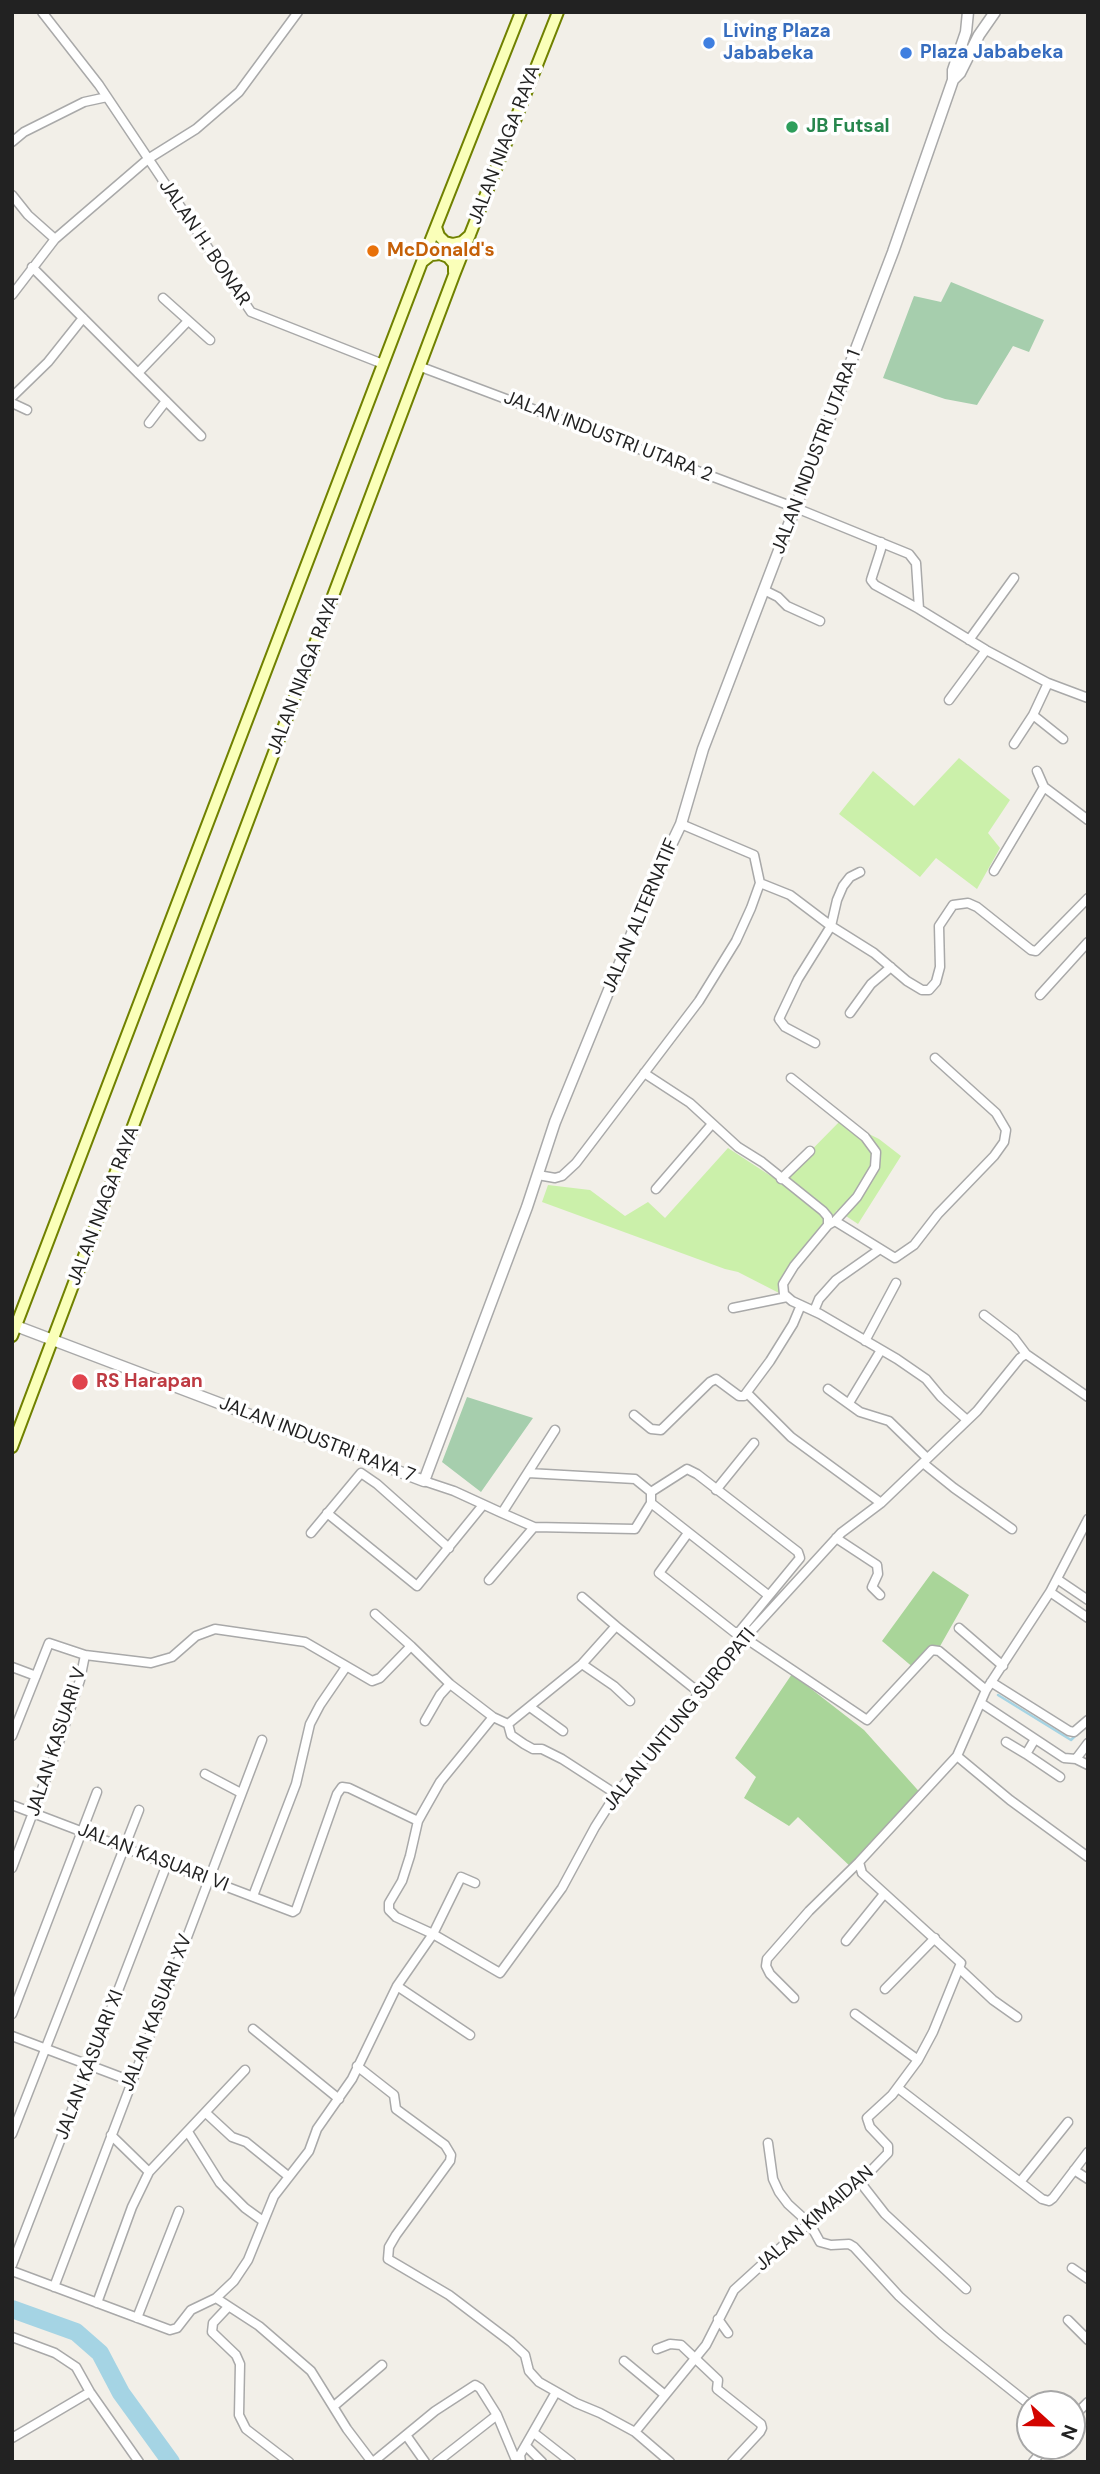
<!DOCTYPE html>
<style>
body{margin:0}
#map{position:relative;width:1100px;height:2474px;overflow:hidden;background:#f2efe8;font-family:"DM Sans",sans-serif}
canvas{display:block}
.frame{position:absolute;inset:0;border:14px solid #222;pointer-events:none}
.north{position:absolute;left:1016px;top:2390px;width:70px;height:70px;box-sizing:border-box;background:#fff;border:2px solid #a7a7a7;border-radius:50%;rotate:112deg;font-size:19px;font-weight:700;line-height:28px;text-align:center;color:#222}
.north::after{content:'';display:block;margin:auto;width:24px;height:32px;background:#d30400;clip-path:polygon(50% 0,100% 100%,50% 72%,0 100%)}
</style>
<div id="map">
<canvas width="1100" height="2474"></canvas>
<div class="frame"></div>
<div class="north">N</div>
</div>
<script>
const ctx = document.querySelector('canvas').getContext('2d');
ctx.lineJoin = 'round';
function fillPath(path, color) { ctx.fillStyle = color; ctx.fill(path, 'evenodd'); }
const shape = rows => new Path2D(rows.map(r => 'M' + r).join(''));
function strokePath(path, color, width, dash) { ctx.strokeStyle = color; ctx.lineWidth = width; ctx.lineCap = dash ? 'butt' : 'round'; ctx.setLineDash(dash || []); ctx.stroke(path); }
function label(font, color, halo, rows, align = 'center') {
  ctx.font = font + ' "DM Sans",sans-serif'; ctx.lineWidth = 7; ctx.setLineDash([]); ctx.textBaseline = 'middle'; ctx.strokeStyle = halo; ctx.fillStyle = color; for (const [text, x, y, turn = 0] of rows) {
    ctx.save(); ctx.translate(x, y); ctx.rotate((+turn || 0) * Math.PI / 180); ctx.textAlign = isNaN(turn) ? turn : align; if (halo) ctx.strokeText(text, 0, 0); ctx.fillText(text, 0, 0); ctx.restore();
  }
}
const grass = shape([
 [959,758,1010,800,988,833,1000,848,977,889,936,858,920,877,839,814,873,771,914,806],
 [841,1120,879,1139,901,1156,858,1224,837,1210,779,1293,738,1272,725,1269,542,1202,548,1185,590,1190,625,1216,648,1202,665,1218,728,1148,780,1182]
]);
const forest = shape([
 [933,1571,969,1595,939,1648,915,1669,882,1641],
 [792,1674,864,1730,924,1797,853,1869,798,1817,789,1826,744,1798,756,1777,735,1758]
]);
const cemetery = shape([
 [951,282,1044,320,1029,352,1013,346,977,405,945,399,883,378,914,296,941,302],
 [467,1397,533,1418,481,1492,442,1462]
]);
const stream = shape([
 [998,1695,1071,1740,1075,1736]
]);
const river = shape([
 [12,2309,76,2332,100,2353,121,2393,171,2462]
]);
const minor = shape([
 [42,12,99,85,251,312,383,364],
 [12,142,24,132,84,102,107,97],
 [12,195,28,215,55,239],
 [32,267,201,436],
 [12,295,55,239,148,159,196,129,239,92,298,12],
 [163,298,210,340],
 [421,367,796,508,909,554,916,563,919,609],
 [138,373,188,321],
 [12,397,48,362,83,318],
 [12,403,27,410],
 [149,423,166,401],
 [881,542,881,549,871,580,875,585,919,609,986,650,1048,683,1088,698],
 [764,590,778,597,787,606,820,621],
 [969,640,1014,578],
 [949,700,986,650],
 [1033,715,1063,739],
 [1014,744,1033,715,1048,683],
 [1037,771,1044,787,1088,820],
 [994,871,1044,787],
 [760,883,790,895,831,926,874,953,907,981,922,990,929,990,936,982,940,967,939,926,953,905,968,903,977,907,1031,950,1036,951,1088,898],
 [1040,995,1088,942],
 [850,1013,871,984,891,967],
 [815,1043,785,1027,779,1019,798,979,831,926,837,900,843,886,850,877,860,872],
 [644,1073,690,1103,738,1147,762,1162,823,1211,828,1217,828,1225],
 [791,1078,865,1137,876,1152,875,1167,857,1197,835,1221,828,1225,794,1266,783,1284,784,1294,792,1301,820,1314,897,1359,926,1379,941,1397,967,1420],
 [538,1175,555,1178,562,1176,576,1163,699,1001,736,941,751,908,760,883,754,855,681,824],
 [781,1179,810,1151],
 [656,1189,712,1124],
 [835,1221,895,1258,914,1245,938,1214,994,1156,1004,1142,1006,1130,996,1113,935,1058],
 [733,1308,787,1297],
 [814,1311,819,1299,836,1280,880,1249],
 [984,1315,1014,1338,1026,1354],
 [865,1341,896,1283],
 [828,1389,860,1412,889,1421,927,1458],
 [747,1393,791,1437,881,1503],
 [849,1403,881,1350],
 [634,1415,651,1429,661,1430,710,1382,716,1379,739,1396,744,1396,770,1361,793,1324,801,1305],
 [923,1463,954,1488,1012,1529],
 [528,1473,635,1479,651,1492],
 [424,1481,454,1491,502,1513,555,1430],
 [716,1490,754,1443],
 [651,1503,768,1595],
 [327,1513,417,1586,483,1505],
 [502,1513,534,1527,635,1529,651,1503,651,1492,687,1469,697,1474,798,1552,800,1558,739,1632,734,1632,659,1573,688,1533],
 [311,1533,361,1473,377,1484,449,1548],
 [836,1538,877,1565,878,1574,872,1587,880,1595],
 [1057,1579,1088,1600],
 [489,1580,534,1527],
 [1050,1592,1088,1618],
 [582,1597,616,1626],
 [375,1614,411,1646],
 [959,1628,1003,1666],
 [745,1638,867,1720,932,1650,939,1651,986,1690],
 [582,1664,614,1686,630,1701],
 [12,1667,36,1676],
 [991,1682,1069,1731,1074,1732,1088,1720],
 [981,1703,1064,1758,1076,1759,1088,1765],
 [530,1707,563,1731],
 [425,1721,440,1695,450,1684],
 [508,1724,511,1735,524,1744,533,1749,542,1749,562,1759,616,1794],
 [12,1736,49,1643,85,1655,151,1663,172,1657,196,1636,215,1629,305,1642,372,1681,380,1678,411,1646,450,1684,493,1717,508,1724,582,1664,616,1626,701,1694],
 [1035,1739,1026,1754,1060,1777],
 [1006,1742,1026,1754],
 [957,1756,1010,1800,1088,1857],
 [1076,1759,1088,1743],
 [205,1774,241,1793],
 [12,1805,293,1912,296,1910,337,1794,342,1787,349,1788,418,1821],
 [12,1868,53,1760,80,1680,85,1655],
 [475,1883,461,1877,433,1934,396,1917,389,1910,389,1903,402,1881,410,1856,418,1821,423,1812,440,1782,493,1717],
 [253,1896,296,1784,310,1724,320,1705,346,1667],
 [846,1941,884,1894],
 [960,1969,993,2000,1017,2017],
 [397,1986,470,2035],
 [885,1989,935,1938],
 [794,1998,770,1974,766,1966,767,1959,809,1911,859,1862],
 [12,2014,97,1792],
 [855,2014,918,2060],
 [253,2029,339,2099],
 [12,2036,131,2081],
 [357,2066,394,2095,396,2109,445,2145,451,2155,450,2161,396,2235,389,2247,388,2259,449,2295,511,2342,525,2355,529,2371,539,2382,576,2403,600,2413,635,2432,670,2462],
 [898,2088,1042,2199,1049,2201,1053,2198,1088,2152],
 [206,2113,232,2137,246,2142,288,2176],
 [188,2132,220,2183,245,2208,263,2221],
 [12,2134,139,1810],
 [111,2135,149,2172,245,2070],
 [768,2143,773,2179,779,2192,788,2204,810,2224,820,2242,831,2245,849,2244,854,2247,899,2296,942,2335,1030,2405],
 [1074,2170,1088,2179],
 [860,2182,885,2214,966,2289],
 [1020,2182,1068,2122],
 [12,2265,167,1864],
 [1072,2268,1088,2279],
 [12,2271,170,2330,177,2328,191,2310,216,2298,234,2281,248,2260,274,2196,309,2151,317,2129,352,2079,397,1986,433,1934,500,1973,562,1888,595,1827,616,1794,745,1638,841,1533,881,1503,977,1411,1020,1358,1026,1354,1088,1397],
 [54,2287,262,1740],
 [216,2298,259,2326,311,2371,347,2429,372,2462],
 [97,2303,132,2207,149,2172],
 [228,2307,213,2323,212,2332,236,2355,240,2364,239,2415,246,2429,289,2462],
 [137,2318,179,2211],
 [718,2319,728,2333],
 [1068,2320,1088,2340],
 [12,2337,55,2353,76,2367,90,2392,139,2462],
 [657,2349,670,2344,681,2345,718,2380,717,2389,761,2424,762,2428,760,2432,732,2462],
 [624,2361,665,2395],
 [334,2406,382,2365],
 [1072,2418,1088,2402],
 [635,2432,706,2345,734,2290,790,2239,860,2182,888,2153,888,2146,870,2127,867,2118,892,2095,918,2060,933,2032,961,1963,862,1873,859,1862,957,1756,986,1690,1050,1592,1088,1519],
 [534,2433,571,2462],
 [406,2435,425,2462],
 [12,2438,90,2392],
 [526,2446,542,2462],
 [373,2462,435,2411,475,2385,480,2388,497,2415,515,2458],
 [437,2462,497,2415],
 [521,2462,520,2455,556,2392],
 [1033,2462,1046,2446]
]);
const tertiary = shape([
 [953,80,960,73,979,35,995,12],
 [16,1326,424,1481,527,1207,555,1122,651,887,681,824,703,749,893,252,953,80,953,70,966,32,968,12]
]);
const secondary = shape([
 [436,227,439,236,445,242,453,244,462,242,470,235],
 [422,262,431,255,440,254,448,257,454,264,454,272],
 [12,1336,422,262,521,12],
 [12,1447,454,275,558,12]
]);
const markers = [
 [709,43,7,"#3f7fe0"],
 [906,53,7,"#3f7fe0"],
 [792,127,7,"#2e9e5b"],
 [373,251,7,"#e8710a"],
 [80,1382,9,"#e0444e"]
];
const shopNames = [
 ["Living Plaza",723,32],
 ["Jababeka",723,54],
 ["Plaza Jababeka",920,53]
];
const leisureNames = [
 ["JB Futsal",806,127]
];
const streetNames = [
 ["JALAN NIAGA RAYA",505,145,-69],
 ["JALAN H. BONAR",204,243,56],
 ["JALAN INDUSTRI UTARA 2",608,437,21],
 ["JALAN INDUSTRI UTARA 1",817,452,-69],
 ["JALAN NIAGA RAYA",304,675,-69],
 ["JALAN ALTERNATIF",641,916,-67],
 ["JALAN NIAGA RAYA",104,1206,-69],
 ["JALAN INDUSTRI RAYA 7",317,1440,21],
 ["JALAN UNTUNG SUROPATI",680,1720,-51],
 ["JALAN KASUARI V",57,1742,-72],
 ["JALAN KASUARI VI",153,1858,21],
 ["JALAN KASUARI XV",157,2013,-69],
 ["JALAN KASUARI XI",90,2065,-69],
 ["JALAN KIMAIDAN",815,2219,-41]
];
const foodNames = [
 ["McDonald's",387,251]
];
const healthNames = [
 ["RS Harapan",96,1382]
];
fillPath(grass, '#cbf0aa');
fillPath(forest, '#a9d599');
fillPath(cemetery, '#a6cead');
strokePath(stream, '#a5d4e4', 2.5);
strokePath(river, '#a5d4e4', 18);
strokePath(minor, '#a9a9a9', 11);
strokePath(tertiary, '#a9a9a9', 13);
strokePath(secondary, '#708100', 14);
strokePath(minor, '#fff', 8);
strokePath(tertiary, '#fff', 10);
strokePath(secondary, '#faffb9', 10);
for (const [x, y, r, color] of markers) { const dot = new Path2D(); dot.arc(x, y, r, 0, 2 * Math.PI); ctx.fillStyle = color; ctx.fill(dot); strokePath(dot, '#fff', 2.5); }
label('bold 19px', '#366cbe', '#fff', shopNames, 'left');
label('bold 19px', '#27864d', '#fff', leisureNames, 'left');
label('19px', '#222', '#fff', streetNames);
label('bold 19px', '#c56008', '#fff', foodNames, 'left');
label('bold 19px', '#be3a42', '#fff', healthNames, 'left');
</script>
